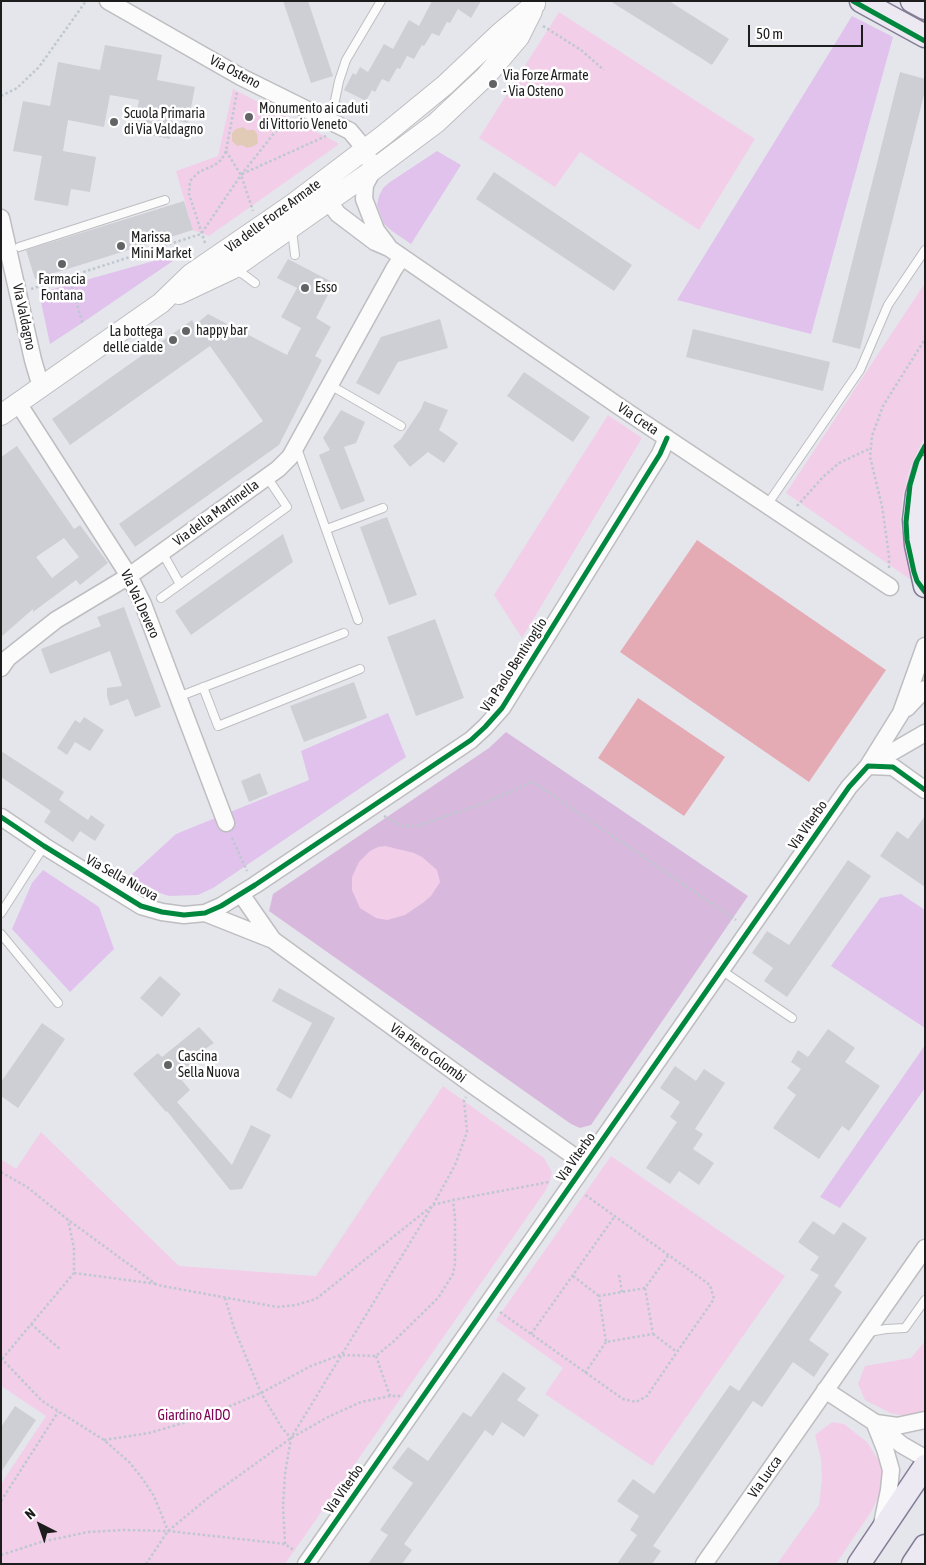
<!DOCTYPE html>
<style>
body{margin:0}
#map{position:relative;width:926px;height:1565px;overflow:hidden;background:#e5e6ec;font-family:"Asap Condensed",sans-serif}
canvas{display:block}
.frame{position:absolute;inset:0;border:2px solid #1d1d1d;pointer-events:none}
.north{position:absolute;left:15px;top:1500px;width:50px;height:50px;-webkit-text-stroke:4px #fff;paint-order:stroke;rotate:319deg;font-size:14px;font-weight:700;line-height:20px;text-align:center;color:#1d1d1d}
.north::after{content:'';display:block;margin:auto;width:18px;height:22px;background:#1d1d1d;clip-path:polygon(50% 0,100% 100%,50% 72%,0 100%)}
.scale{position:absolute;left:748px;top:25px;width:115px;height:22px;box-sizing:border-box;border:2px solid #1d1d1d;border-top:0;padding-left:6px;font-size:15px;line-height:18px;white-space:nowrap;color:#1d1d1d;-webkit-text-stroke:4px #fff;paint-order:stroke}
</style>
<div id="map">
<canvas width="926" height="1565"></canvas>
<div class="frame"></div>
<div class="north">N</div>
<div class="scale">50 m</div>
</div>
<script>
const ctx = document.querySelector('canvas').getContext('2d');
ctx.lineJoin = 'round';
function fillPath(path, color) { ctx.fillStyle = color; ctx.fill(path, 'evenodd'); }
const shape = rows => new Path2D(rows.map(r => 'M' + r).join(''));
function strokePath(path, color, width, dash) { ctx.strokeStyle = color; ctx.lineWidth = width; ctx.lineCap = dash ? 'butt' : 'round'; ctx.setLineDash(dash || []); ctx.stroke(path); }
function label(font, color, halo, rows, align = 'center') {
  ctx.font = font + ' "Asap Condensed",sans-serif'; ctx.lineWidth = 5; ctx.setLineDash([]); ctx.textBaseline = 'middle'; ctx.strokeStyle = halo; ctx.fillStyle = color; for (const [text, x, y, turn = 0] of rows) {
    ctx.save(); ctx.translate(x, y); ctx.rotate((+turn || 0) * Math.PI / 180); ctx.textAlign = isNaN(turn) ? turn : align; if (halo) ctx.strokeText(text, 0, 0); ctx.fillText(text, 0, 0); ctx.restore();
  }
}
const grass = shape([
 [852,16,893,37,811,334,677,300],
 [437,151,461,165,411,244,392,231,384,224,377,205,379,196,383,188,390,182],
 [186,252,82,323,50,344,39,293],
 [388,713,406,757,213,888,198,895,169,896,145,888,129,877,176,834,309,780,301,751],
 [43,870,99,907,114,949,70,992,12,929,32,883],
 [901,894,925,910,925,1028,831,966,880,898],
 [925,1045,925,1088,840,1208,820,1197]
]);
const forest = shape([
 [506,732,748,896,591,1125,580,1128,571,1124,269,911,273,894,489,748]
]);
const park = shape([
 [559,12,755,139,699,230,580,152,555,187,479,138],
 [233,89,338,143,338,145,209,236,193,230,176,171,218,156],
 [925,283,925,436,910,468,903,495,900,522,911,580,786,493],
 [608,415,642,438,522,638,494,595],
 [385,846,414,853,422,857,437,870,440,882,431,896,424,902,405,915,387,920,376,918,360,908,352,890,352,877,359,862,370,851,378,847],
 [443,1086,544,1158,552,1172,550,1181,546,1190,285,1564,1,1564,1,1484,46,1416,1,1386,1,1159,16,1169,41,1132,179,1266,316,1276],
 [611,1156,785,1276,652,1466,545,1394,563,1368,496,1320],
 [925,1341,925,1413,914,1418,890,1413,865,1400,858,1384,865,1366,911,1358],
 [832,1422,844,1424,867,1442,879,1461,882,1472,880,1494,871,1512,836,1564,777,1564,819,1505,822,1479,821,1459,815,1435]
]);
const pitch = shape([
 [697,540,886,670,809,782,620,652],
 [638,698,725,757,684,816,598,758]
]);
const water = shape([
 [243,127,247,130,254,130,257,134,258,143,254,146,247,148,242,145,237,146,232,141,232,133,236,129]
]);
const building = shape([
 [283,1,308,1,333,76,311,83],
 [432,1,481,1,471,18,458,9,450,23,447,22,439,36,432,33,424,46,422,45,414,59,407,56,400,69,397,68,389,82,382,79,375,92,372,90,366,101,344,90,353,73,356,75,360,67,368,72,384,44,393,49,409,20,419,26],
 [610,1,669,1,729,39,712,65],
 [105,45,162,55,157,80,195,87,188,123,173,120,170,139,133,132,139,100,110,95,104,127,68,120,63,151,96,157,90,192,71,189,68,206,34,200,42,156,13,151,23,101,50,106,58,62,100,70],
 [900,72,925,79,925,91,860,349,832,342],
 [494,172,632,265,614,291,476,199],
 [184,201,193,230,35,279,26,250],
 [288,259,334,283,316,318,331,327,315,356,322,360,279,445,135,547,119,524,263,421,210,346,70,445,52,419,192,320,195,325,208,314,287,355,301,328,281,317,297,288,277,278],
 [440,319,448,348,398,362,379,395,356,383,381,337],
 [693,329,830,362,823,391,686,357],
 [524,372,590,417,573,442,507,396],
 [424,401,448,410,439,430,458,443,444,463,428,452,410,467,393,446,401,439,421,409],
 [341,410,365,422,356,443,344,447,365,501,341,510,319,455,330,450,323,438],
 [17,446,74,529,80,525,108,563,80,585,76,580,33,612,33,609,1,637,1,457],
 [64,538,79,557,52,578,36,557],
 [387,517,417,595,389,605,360,527],
 [283,534,293,562,191,635,175,611],
 [124,607,161,707,135,717,128,699,110,706,107,696,107,688,122,686,110,651,50,674,41,649,101,626,97,617],
 [435,619,464,698,416,716,387,637],
 [354,682,367,718,304,742,290,706],
 [84,717,104,730,90,751,75,742,67,755,57,748,75,720,80,723],
 [1,751,64,792,59,800,88,820,91,815,105,825,95,841,80,831,73,842,44,822,51,811,1,777],
 [260,773,268,794,249,802,241,781],
 [925,816,925,887,880,856,897,831,908,839],
 [848,860,871,876,787,997,764,981,773,968,752,953,767,931,789,945],
 [160,976,181,994,162,1017,140,998],
 [279,988,335,1018,291,1099,276,1090,312,1023,272,1001],
 [42,1023,65,1039,18,1108,1,1096,1,1082],
 [199,1027,214,1043,205,1049,208,1053,179,1077,190,1090,177,1102,232,1165,251,1125,271,1135,242,1189,230,1190,167,1111,166,1112,133,1074,158,1053,162,1057],
 [828,1029,855,1048,845,1062,880,1086,849,1131,842,1126,819,1159,773,1128,796,1095,787,1088,801,1069,791,1062,798,1050,808,1057],
 [675,1066,696,1081,704,1069,725,1083,695,1129,703,1134,693,1149,714,1163,699,1185,679,1171,670,1184,646,1168,677,1122,670,1117,680,1102,660,1088],
 [813,1221,834,1235,843,1222,867,1238,834,1286,842,1292,809,1340,829,1354,814,1377,793,1362,762,1407,753,1401,653,1546,661,1551,652,1564,617,1564,637,1535,630,1530,639,1516,617,1501,633,1479,654,1494,730,1385,739,1391,819,1275,810,1270,819,1257,798,1242],
 [503,1372,526,1388,517,1400,539,1415,524,1437,502,1422,493,1436,485,1430,404,1544,412,1550,402,1564,368,1564,388,1535,380,1530,413,1483,392,1468,408,1447,428,1461,463,1412,471,1417],
 [15,1406,36,1420,1,1472,1,1427]
]);
const path = shape([
 [543,26,581,50,604,70],
 [1,96,17,88,39,67,86,1],
 [226,151,241,175,253,211],
 [242,174,326,136],
 [205,243,189,194,190,181,199,172,215,165,222,159,226,151,237,92],
 [69,277,83,325],
 [31,289,201,234,241,175,287,117],
 [797,506,823,477,839,463,871,448],
 [889,568,889,556,882,506,870,457,872,436,883,406,925,339],
 [384,816,402,826,417,826,479,805,513,791,532,781,736,920],
 [232,838,247,871],
 [1,1172,27,1187,67,1219,157,1285,277,1307,296,1305,316,1299,433,1205,453,1200,549,1182],
 [74,1273,157,1284],
 [619,1275,622,1292],
 [573,1276,599,1296],
 [645,1288,599,1296,606,1342,653,1334,645,1288,668,1256],
 [225,1298,234,1328,261,1393,282,1428,291,1438],
 [500,1312,623,1399,636,1402,647,1396,677,1352,714,1299,710,1285,584,1194],
 [31,1324,61,1350],
 [531,1334,615,1216],
 [653,1334,677,1352],
 [376,1356,390,1396],
 [1,1358,42,1401,104,1440,129,1462,142,1478,154,1496,168,1531],
 [2,1359,74,1273,74,1248,68,1220],
 [585,1373,606,1342],
 [104,1440,149,1433,204,1417,261,1393,311,1366,340,1355,376,1356,394,1341,438,1298,453,1274,455,1264,455,1218,453,1200],
 [1,1501,58,1412],
 [285,1544,283,1506,285,1474,291,1438,433,1205,455,1165,467,1132,464,1100,466,1097],
 [1,1555,41,1542,88,1532,123,1530,168,1531,285,1544,295,1551],
 [146,1564,168,1531,208,1498,291,1438,328,1417,361,1402,390,1396,403,1396]
]);
const service = shape([
 [331,120,339,81,346,60,381,1],
 [292,230,295,255],
 [19,247,165,200],
 [234,270,243,274,255,283],
 [330,385,401,426],
 [297,448,358,620],
 [767,505,860,370,888,305,925,250],
 [327,529,383,508],
 [162,552,180,584],
 [161,598,287,507,267,477],
 [203,687,218,726,360,669],
 [178,697,344,633],
 [1,913,44,846],
 [1,934,58,1003],
 [721,970,792,1018],
 [869,1332,886,1329,905,1328,925,1300]
]);
const minor = shape([
 [108,1,241,77,350,131,365,149,373,170,365,185,364,199,376,230,388,246],
 [326,190,328,201,338,214,375,242,389,248,620,407,890,587],
 [1,218,33,360,41,387],
 [18,403,129,576,143,604,226,823],
 [1,668,8,658,56,620,129,576,278,469,290,457,394,269,402,257],
 [907,708,925,689],
 [868,766,925,733],
 [871,766,893,767,925,790],
 [1,817,44,846,141,906,162,912,184,915,205,913,221,906,255,885,471,740,485,727,502,708,660,454,667,438],
 [241,894,273,940],
 [205,913,273,940,474,1086,585,1164],
 [825,1390,874,1422,902,1445,925,1458],
 [876,1423,897,1426,925,1420],
 [875,1424,885,1449,891,1470,889,1490,882,1524],
 [306,1564,849,787,868,766,901,713,925,646],
 [704,1564,925,1248]
]);
const tertiary = shape([
 [179,294,232,269,373,170,436,123,486,76,519,37,532,11],
 [1,415,161,303,191,274,293,204,384,135,445,85,500,33,535,4]
]);
const secondary = shape([
 [861,1,925,36],
 [912,1,925,8],
 [925,467,917,495,914,520,916,545,925,586],
 [859,1564,925,1466],
 [913,1564,925,1546]
]);
const cycleway = shape([
 [853,1,925,41],
 [925,446,917,461,910,485,906,522,907,540,914,572,917,581,925,592],
 [1,817,44,846,141,906,162,912,184,915,205,913,221,906,255,885,471,740,485,727,502,708,660,454,667,438],
 [306,1564,849,787,868,766,893,767,925,790]
]);
const markers = [
 [493,84,5,"#636365"],
 [249,117,5,"#636365"],
 [114,122,5,"#636365"],
 [121,246,5,"#636365"],
 [62,264,5,"#636365"],
 [305,288,5,"#636365"],
 [186,331,5,"#636365"],
 [173,340,5,"#636365"],
 [168,1065,5,"#636365"]
];
const streetNames = [
 ["Via Osteno",235,72,28],
 ["Via delle Forze Armate",273,216,-36],
 ["Via Valdagno",24,317,78],
 ["Via Creta",638,419,34],
 ["Via della Martinella",216,513,-36],
 ["Via Val Devero",140,604,65],
 ["Via Paolo Bentivoglio",514,665,-57],
 ["Via Viterbo",808,825,-55],
 ["Via Sella Nuova",122,878,29],
 ["Via Piero Colombi",428,1053,36],
 ["Via Viterbo",576,1157,-55],
 ["Via Lucca",765,1477,-55],
 ["Via Viterbo",344,1489,-55]
];
const poiNames = [
 ["Via Forze Armate",503,76],
 ["- Via Osteno",503,92],
 ["Monumento ai caduti",259,109],
 ["di Vittorio Veneto",259,125],
 ["Scuola Primaria",124,114],
 ["di Via Valdagno",124,130],
 ["Marissa",131,238],
 ["Mini Market",131,254],
 ["Farmacia",62,280,"center"],
 ["Fontana",62,296,"center"],
 ["Esso",315,288],
 ["happy bar",196,331],
 ["La bottega",163,332,"right"],
 ["delle cialde",163,348,"right"],
 ["Cascina",178,1057],
 ["Sella Nuova",178,1073]
];
const parkNames = [
 ["Giardino AIDO",194,1416]
];
fillPath(grass, '#e0c2ec');
fillPath(forest, '#d8b9dd');
fillPath(park, '#f2cee9');
fillPath(pitch, '#e4abb5');
fillPath(water, '#e1cab6');
fillPath(building, '#cdcfd4');
strokePath(service, '#bebec1', 10);
strokePath(minor, '#bebec1', 19);
strokePath(tertiary, '#bebec1', 22);
strokePath(secondary, '#857d96', 25);
strokePath(path, '#bec8cf', 2.5, [2.5, 2.5]);
strokePath(service, '#fbfbfc', 8);
strokePath(minor, '#fbfbfc', 16);
strokePath(tertiary, '#fbfbfc', 20);
strokePath(secondary, '#ece9f3', 22);
strokePath(cycleway, '#00873e', 5);
for (const [x, y, r, color] of markers) { const dot = new Path2D(); dot.arc(x, y, r, 0, 2 * Math.PI); ctx.fillStyle = color; ctx.fill(dot); strokePath(dot, '#fff', 2); }
label('14px', '#1d1d1d', '#fff', streetNames);
label('14px', '#1d1d1d', '#fff', poiNames, 'left');
label('14px', '#800556', '#fff', parkNames);
</script>
